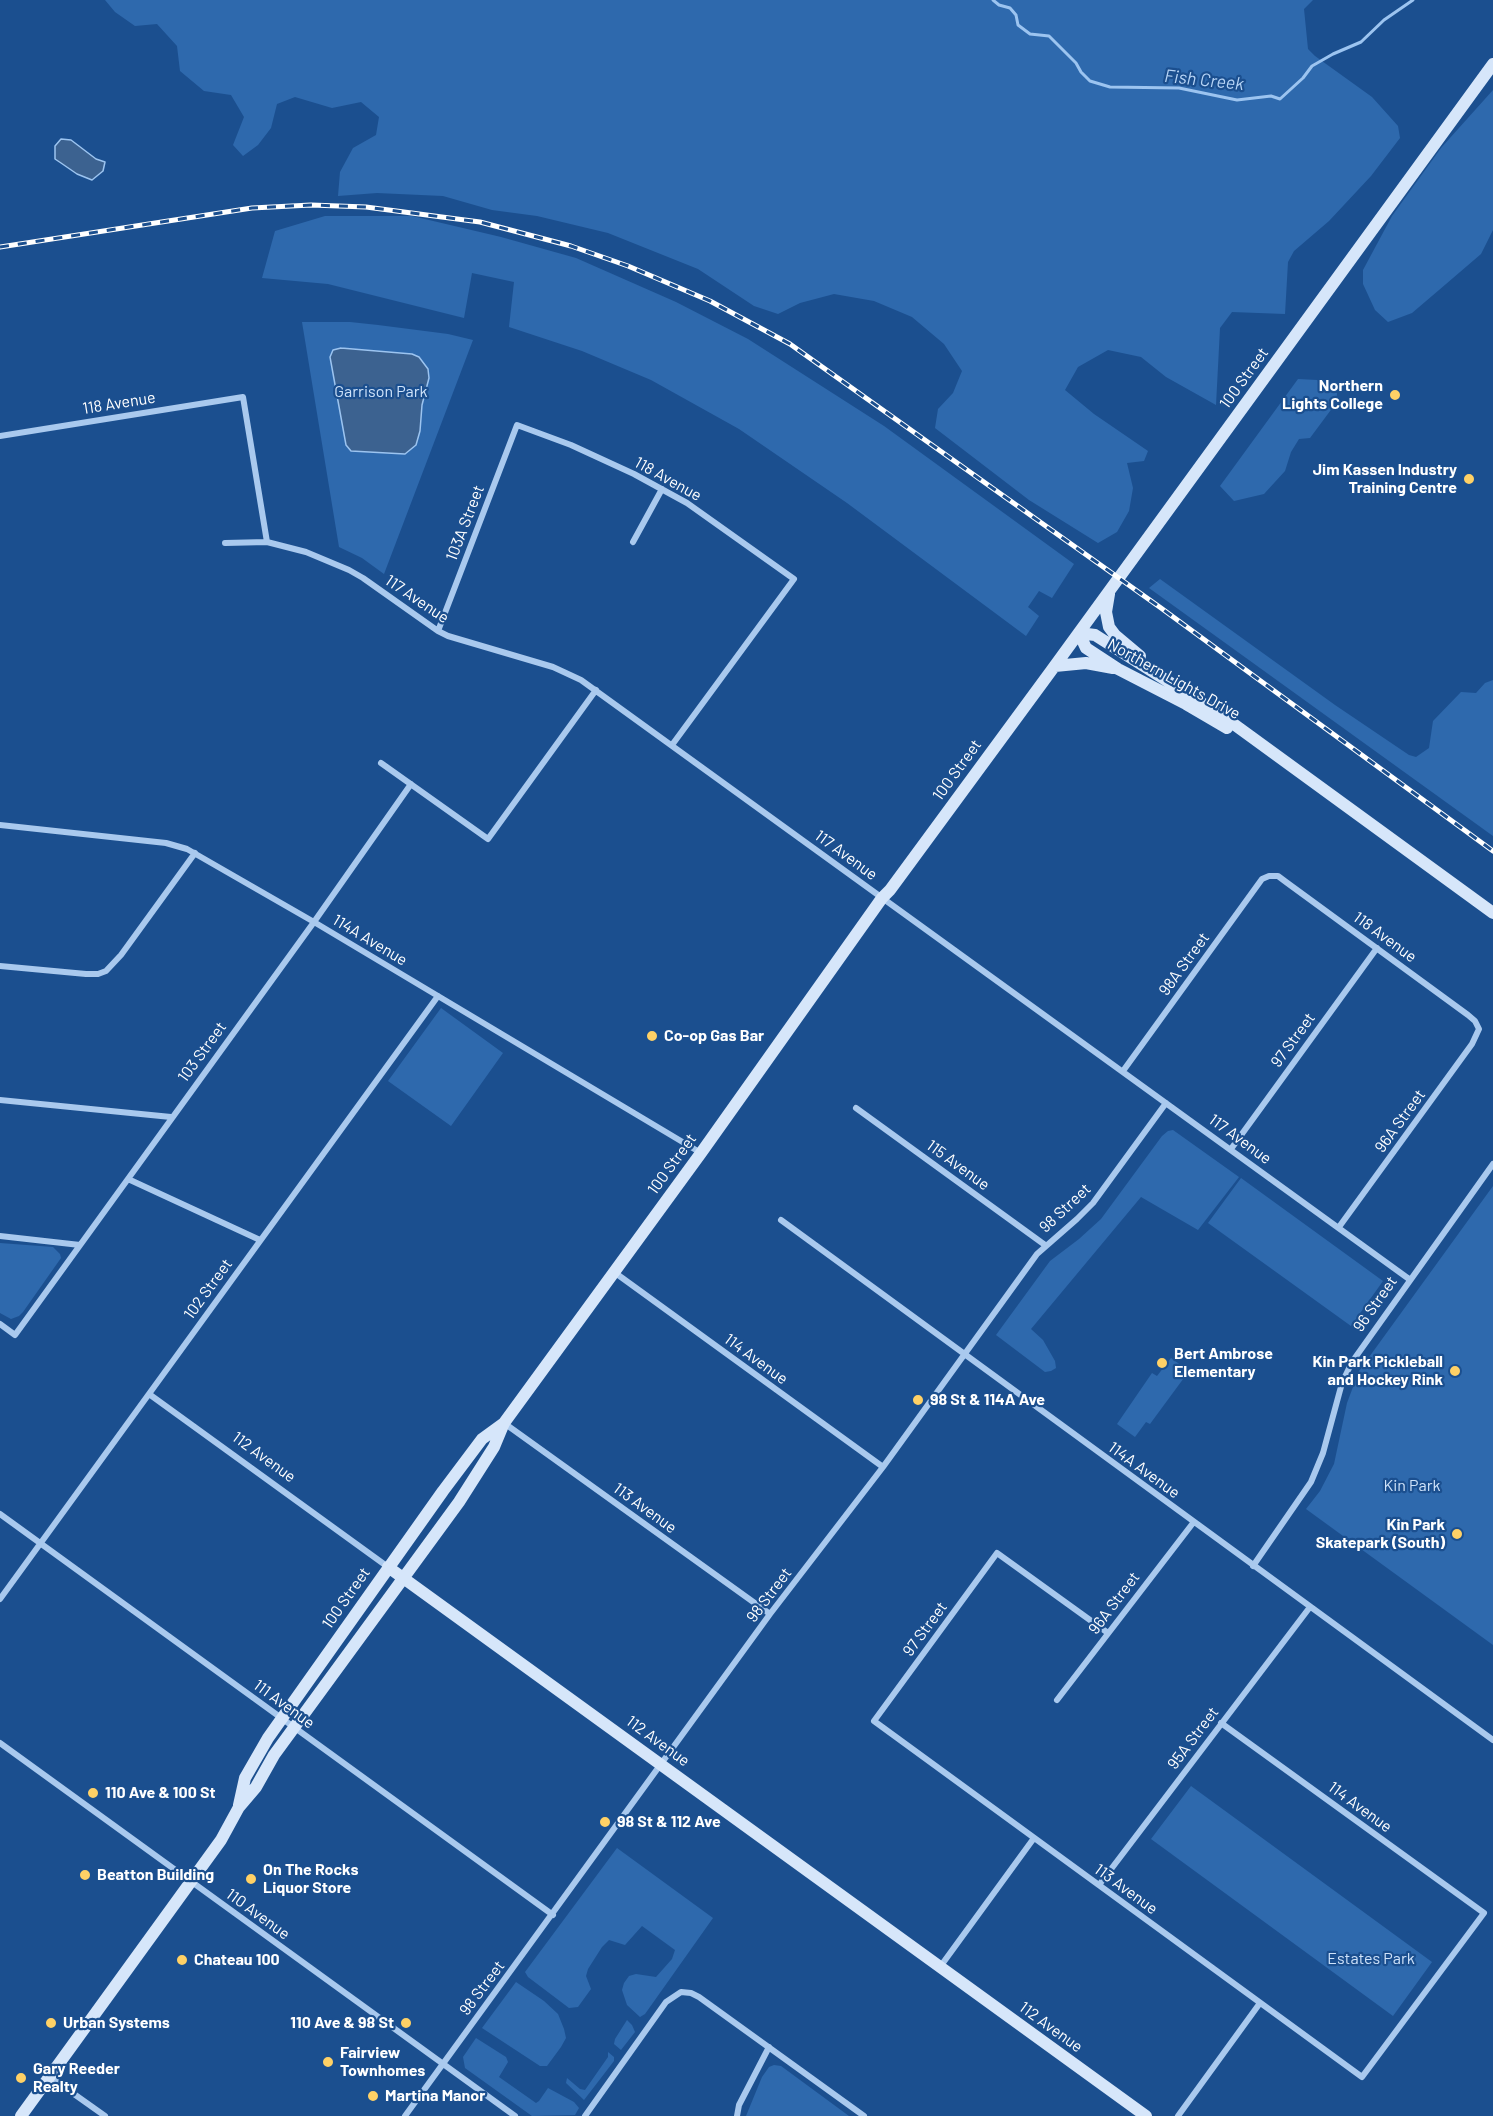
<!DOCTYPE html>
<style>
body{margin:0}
canvas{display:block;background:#1b4f8f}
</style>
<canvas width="1493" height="2116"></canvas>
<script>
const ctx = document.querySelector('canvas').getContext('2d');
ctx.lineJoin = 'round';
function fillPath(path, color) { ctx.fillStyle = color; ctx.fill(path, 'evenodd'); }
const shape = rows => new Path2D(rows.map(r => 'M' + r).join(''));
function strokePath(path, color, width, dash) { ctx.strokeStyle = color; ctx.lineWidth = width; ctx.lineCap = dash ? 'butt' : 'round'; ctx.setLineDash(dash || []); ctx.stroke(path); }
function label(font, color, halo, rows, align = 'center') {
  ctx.font = font + ' Barlow,sans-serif'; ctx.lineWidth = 4.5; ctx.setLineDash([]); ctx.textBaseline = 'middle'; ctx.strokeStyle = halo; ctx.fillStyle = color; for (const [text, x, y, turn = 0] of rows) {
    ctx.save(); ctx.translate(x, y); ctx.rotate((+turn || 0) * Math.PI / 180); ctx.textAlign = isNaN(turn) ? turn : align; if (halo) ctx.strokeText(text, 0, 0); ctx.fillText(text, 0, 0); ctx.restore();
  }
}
const green = shape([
 [105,0,1313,0,1304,9,1308,49,1315,56,1372,97,1398,126,1400,138,1371,176,1329,221,1294,251,1288,262,1285,314,1232,312,1220,328,1216,405,1166,377,1141,357,1108,350,1078,367,1065,390,1094,414,1148,451,1144,461,1127,463,1133,488,1129,511,1117,532,1098,543,1029,500,935,428,938,409,953,393,962,371,944,344,912,317,874,301,834,294,800,303,778,314,754,306,698,269,608,233,537,216,492,210,443,196,377,193,338,196,340,172,353,148,376,135,379,117,361,102,332,108,295,97,277,104,271,128,258,145,243,156,233,145,244,117,231,95,204,91,180,71,177,46,157,24,135,26,115,12],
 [1493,90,1493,230,1481,254,1439,290,1412,313,1388,322,1375,310,1363,284,1363,270,1392,216,1441,148],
 [325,216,412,216,501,237,576,258,676,302,748,339,884,426,1074,564,1052,598,1039,591,1028,607,1039,616,1026,636,847,503,739,429,651,380,582,351,509,327,514,282,472,273,464,318,328,284,262,278,275,231],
 [302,322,350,322,378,325,448,334,473,340,384,574,362,558,339,547],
 [1298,379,1317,380,1337,393,1336,403,1310,438,1299,439,1291,452,1285,471,1264,494,1234,501,1220,486],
 [1160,579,1335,705,1409,755,1416,757,1429,748,1433,721,1461,692,1476,693,1485,683,1493,680,1493,836,1149,588],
 [441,1008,503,1053,451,1126,388,1081],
 [1173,1130,1239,1177,1198,1230,1141,1197,1031,1329,1043,1340,1055,1361,1056,1368,1051,1371,1045,1372,996,1335,1050,1261,1079,1239,1101,1219,1162,1136,1168,1131],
 [1241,1178,1383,1281,1351,1326,1208,1223],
 [1493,1186,1493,1645,1306,1509,1320,1491,1334,1464,1347,1403,1359,1371],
 [0,1243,53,1247,60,1254,61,1258,23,1312,19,1316,11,1319,0,1313],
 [1171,1358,1189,1371,1150,1424,1146,1422,1135,1437,1117,1424,1152,1373,1157,1376],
 [1191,1786,1432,1962,1393,2016,1151,1839],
 [617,1848,713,1918,645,2014,640,2017,627,2005,622,1990,624,1983,629,1976,636,1974,656,1977,672,1959,675,1950,642,1926,625,1945,609,1940,602,1947,588,1969,586,1976,591,1989,578,2007,569,2008,528,1977,525,1972],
 [516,1982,544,2001,558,2014,564,2029,566,2038,561,2047,547,2066,540,2066,482,2028],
 [627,2020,632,2025,635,2032,621,2050,614,2044,615,2039],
 [476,2038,506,2057,508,2062,499,2077,536,2103,539,2101,548,2088,574,2102,579,2108,575,2115,532,2116,465,2068,463,2057],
 [608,2052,614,2057,614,2061,584,2100,566,2083,567,2078,580,2089,585,2090,608,2057],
 [774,2065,781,2066,849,2116,746,2116,762,2077,769,2067]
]);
const water = shape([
 [61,139,71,140,96,159,105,162,103,171,92,180,77,174,61,163,55,159,55,146,61,139],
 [341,348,412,354,419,357,428,369,429,378,422,405,420,431,416,445,405,454,351,451,346,445,330,357,333,350,341,348]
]);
const stream = shape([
 [993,0,999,5,1010,8,1016,15,1018,25,1030,34,1049,36,1076,63,1081,72,1090,81,1110,87,1179,88,1237,100,1271,96,1280,99,1303,78,1312,66,1333,54,1361,42,1384,20,1413,0]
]);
const street = shape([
 [0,436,243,397,267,542],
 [633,542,662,489],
 [225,543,267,542,306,552,349,570,363,578,438,631,448,636,553,667,581,680,1409,1279],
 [438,631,517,425,571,445,634,474,687,503,794,579,672,745],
 [381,763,488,839,596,690],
 [0,825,166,843,187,849,314,922,701,1153],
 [0,966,86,974,98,974,106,971,121,955,195,853],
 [1123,1071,1262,879,1269,876,1278,876,1286,882,1468,1015,1475,1021,1479,1029,1472,1044,1339,1227],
 [0,1100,171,1117],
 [856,1108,1045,1245],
 [1231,1149,1377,948],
 [128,1179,260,1240],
 [781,1220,1493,1740],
 [0,1236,80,1245],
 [614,1272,883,1467],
 [0,1324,15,1335,314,922,411,784],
 [149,1394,388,1567],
 [504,1423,770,1614],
 [0,1514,553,1915],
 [1253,1566,1311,1482,1323,1453,1342,1383,1352,1362,1493,1164],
 [0,1599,438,996],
 [1108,1633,997,1553,874,1721,1362,2077,1484,1913,1221,1723],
 [1057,1700,1193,1523],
 [0,1743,515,2116],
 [1099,1885,1310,1607],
 [940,1967,1034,1838],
 [50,2077,105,2116],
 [405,2116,770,1614,883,1467,1037,1254,1077,1219,1093,1203,1166,1103],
 [585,2116,666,2002,681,1992,691,1993,699,1997,864,2116],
 [737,2116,739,2105,769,2047],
 [1178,2116,1260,2003]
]);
const secondary = shape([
 [1109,594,1106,612,1109,627,1115,635,1140,656],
 [1079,633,1095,635,1224,717,1493,913],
 [1079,633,1086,648,1118,669,1186,704,1227,728],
 [1055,666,1086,663,1113,668],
 [388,1567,1146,2116],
 [239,1805,245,1778,268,1738,443,1491,482,1439,504,1423],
 [21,2116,221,1840,239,1807,256,1787,274,1755,459,1502,494,1447,504,1423,701,1153,882,898,890,890,1051,671,1493,64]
]);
const rail = shape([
 [0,247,252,208,311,205,366,207,480,222,571,246,628,266,710,301,790,344,1161,608,1493,851]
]);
const markers = [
 [1395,395,6,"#ffd166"],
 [1469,479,6,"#ffd166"],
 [652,1036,6,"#ffd166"],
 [1162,1363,6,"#ffd166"],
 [1455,1371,6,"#ffd166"],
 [918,1400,6,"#ffd166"],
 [1457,1534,6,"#ffd166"],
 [93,1793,6,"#ffd166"],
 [605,1822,6,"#ffd166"],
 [85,1875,6,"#ffd166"],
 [251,1879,6,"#ffd166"],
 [182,1960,6,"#ffd166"],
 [51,2023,6,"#ffd166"],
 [406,2023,6,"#ffd166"],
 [328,2062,6,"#ffd166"],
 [21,2078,6,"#ffd166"],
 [373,2096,6,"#ffd166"]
];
const streetNames = [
 ["100 Street",1244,378,-54],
 ["118 Avenue",119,403,-9],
 ["118 Avenue",668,479,29],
 ["103A Street",465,523,-69],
 ["117 Avenue",417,599,34],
 ["Northern Lights Drive",1174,679,29],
 ["100 Street",957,770,-54],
 ["117 Avenue",846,855,36],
 ["118 Avenue",1385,937,36],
 ["114A Avenue",370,940,31],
 ["98A Street",1184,964,-54],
 ["97 Street",1293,1040,-54],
 ["103 Street",202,1052,-54],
 ["96A Street",1400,1121,-54],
 ["117 Avenue",1240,1139,36],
 ["100 Street",672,1164,-54],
 ["115 Avenue",958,1165,36],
 ["98 Street",1065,1208,-43],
 ["102 Street",208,1289,-54],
 ["96 Street",1375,1304,-55],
 ["114 Avenue",756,1359,36],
 ["112 Avenue",264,1457,36],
 ["114A Avenue",1144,1470,36],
 ["113 Avenue",645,1508,36],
 ["98 Street",769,1595,-53],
 ["100 Street",346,1598,-55],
 ["96A Street",1114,1603,-53],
 ["97 Street",925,1629,-54],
 ["111 Avenue",284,1704,36],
 ["95A Street",1193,1738,-53],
 ["112 Avenue",658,1741,36],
 ["114 Avenue",1360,1807,36],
 ["113 Avenue",1126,1889,36],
 ["110 Avenue",258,1914,36],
 ["98 Street",482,1988,-53],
 ["112 Avenue",1051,2027,36]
];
const poiNames = [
 ["Northern",1383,386,"right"],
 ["Lights College",1383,404,"right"],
 ["Jim Kassen Industry",1457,470,"right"],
 ["Training Centre",1457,488,"right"],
 ["Co-op Gas Bar",664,1036],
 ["Bert Ambrose",1174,1354],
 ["Elementary",1174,1372],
 ["Kin Park Pickleball",1443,1362,"right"],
 ["and Hockey Rink",1443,1380,"right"],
 ["98 St & 114A Ave",930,1400],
 ["Kin Park",1445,1525,"right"],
 ["Skatepark (South)",1445,1543,"right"],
 ["110 Ave & 100 St",105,1793],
 ["98 St & 112 Ave",617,1822],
 ["On The Rocks",263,1870],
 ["Liquor Store",263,1888],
 ["Beatton Building",97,1875],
 ["Chateau 100",194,1960],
 ["Urban Systems",63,2023],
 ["110 Ave & 98 St",394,2023,"right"],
 ["Fairview",340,2053],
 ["Townhomes",340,2071],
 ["Gary Reeder",33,2069],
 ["Realty",33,2087],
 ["Martina Manor",385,2096]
];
const parkNames = [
 ["Garrison Park",381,392],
 ["Kin Park",1412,1486],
 ["Estates Park",1371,1959]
];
const waterNames = [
 ["Fish Creek",1204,80,6]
];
fillPath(green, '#2e69ad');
fillPath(water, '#3c6290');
strokePath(water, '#9cc4f0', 1.5);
strokePath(stream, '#9cc4f0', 3);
strokePath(street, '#a9c9ee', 6);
strokePath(secondary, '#d6e6fa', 12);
strokePath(rail, '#fff', 5);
strokePath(rail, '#1b4f8f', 3, [9]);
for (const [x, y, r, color] of markers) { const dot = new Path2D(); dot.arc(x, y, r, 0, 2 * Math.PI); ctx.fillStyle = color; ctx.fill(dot); strokePath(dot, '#1b4f8f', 2); }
label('16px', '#fff', '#1b4f8f', streetNames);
label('bold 16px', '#fff', '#1b4f8f', poiNames, 'left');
label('16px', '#cfe3fa', '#1b4f8f', parkNames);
label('italic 18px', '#b5d3f5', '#1b4f8f', waterNames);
</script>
